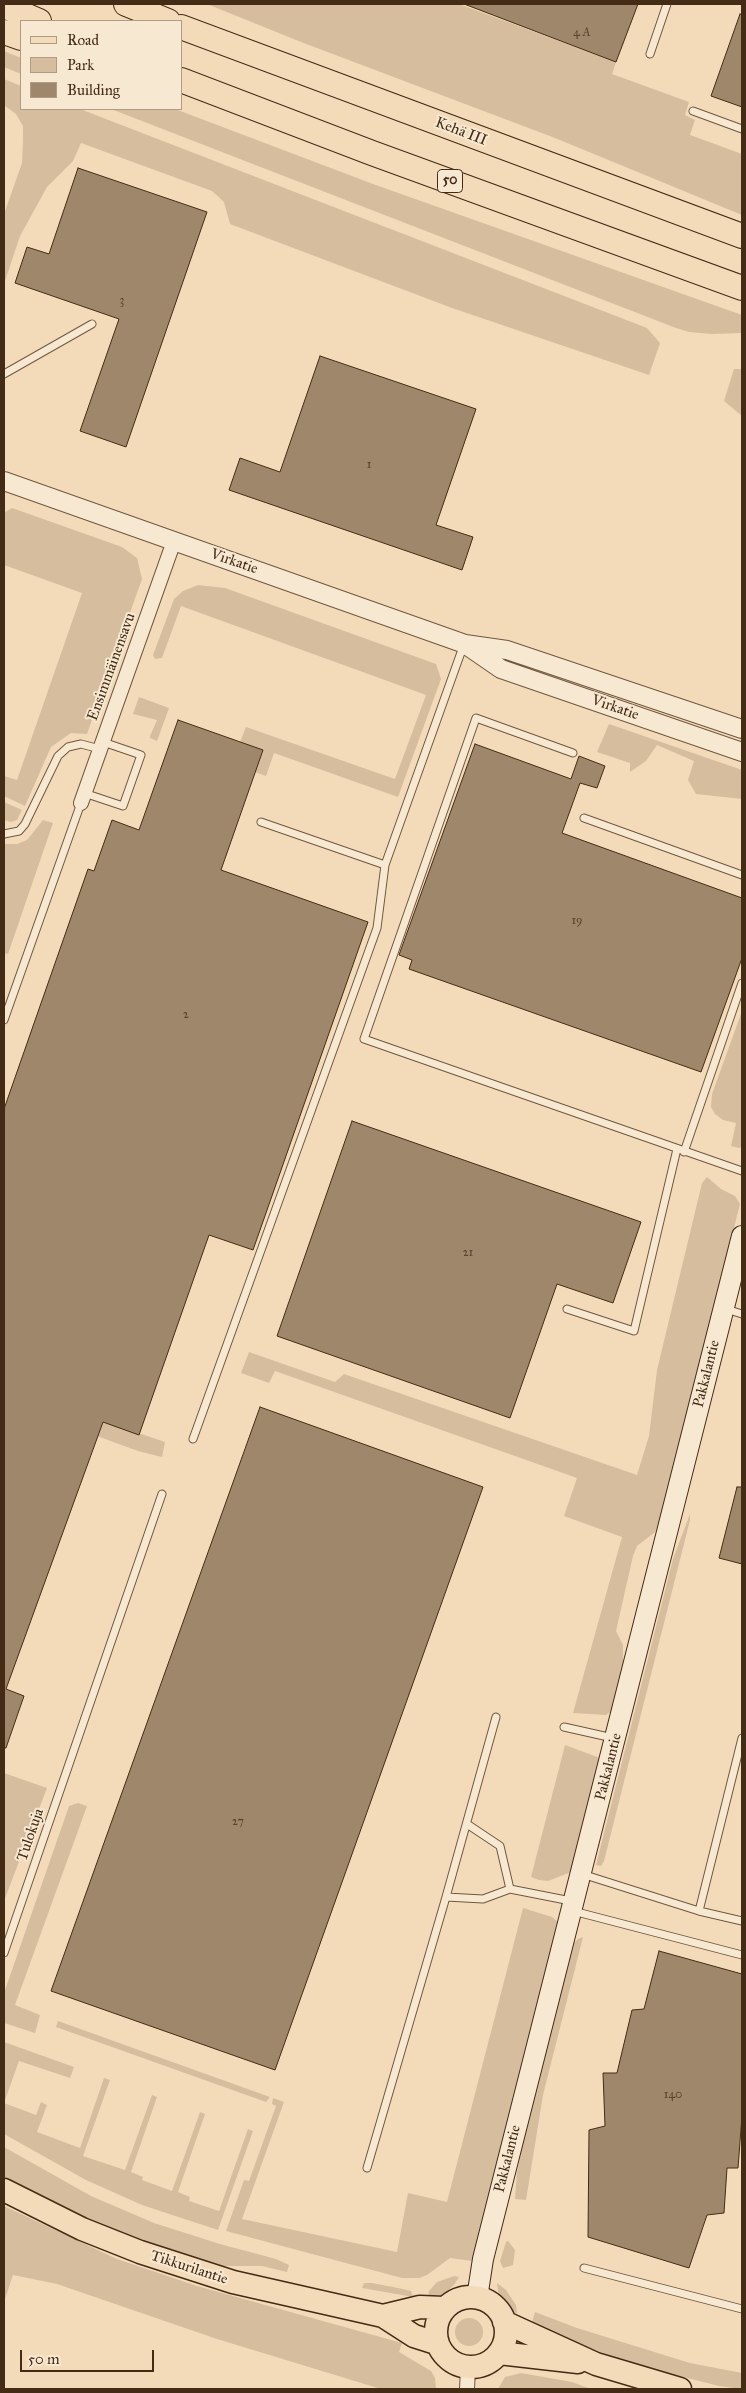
<!DOCTYPE html>
<meta charset="utf-8">
<style>
body{margin:0}
#map{position:relative;width:746px;height:2393px;overflow:hidden;background:#f3dbba;font-family:"IM FELL Great Primer",serif}
canvas{display:block}
.frame{position:absolute;inset:0;border:5px solid #442b15;pointer-events:none}
.legend{position:absolute;left:20px;top:20px;width:162px;height:90px;box-sizing:border-box;background:#f7e8d2;border:1px solid #af9c86;margin:0;padding:6px 9px;list-style:none;font-size:15px;color:#442b15}
.legend li{display:flex;align-items:center;gap:10px;height:25px}
.legend b{width:25px;border:1px solid #af9c86}
.scale{position:absolute;left:20px;top:2350px;width:134px;height:22px;box-sizing:border-box;border:2px solid #442b15;border-top:0;padding-left:6px;font-size:15px;line-height:18px;white-space:nowrap;color:#442b15;-webkit-text-stroke:4px #f7e8d2;paint-order:stroke}
</style>
<div id="map">
<canvas width="746" height="2393"></canvas>
<div class="frame"></div>
<ul class="legend">
<li><b style="height:6px;background:#f3dbba"></b>Road</li>
<li><b style="height:14px;background:#d5bd9e"></b>Park</li>
<li><b style="height:14px;background:#9f876b"></b>Building</li>
</ul>
<div class="scale">50 m</div>
</div>
<script>
const ctx = document.querySelector('canvas').getContext('2d');
ctx.lineJoin = 'round';
function fillPath(path, color) { ctx.fillStyle = color; ctx.fill(path, 'evenodd'); }
const shape = rows => new Path2D(rows.map(r => 'M' + r).join(''));
function strokePath(path, color, width, dash) { ctx.strokeStyle = color; ctx.lineWidth = width; ctx.lineCap = dash ? 'butt' : 'round'; ctx.setLineDash(dash || []); ctx.stroke(path); }
function label(font, color, halo, rows, align = 'center') {
  ctx.font = font + ' "IM FELL Great Primer",serif'; ctx.lineWidth = 4; ctx.setLineDash([]); ctx.textBaseline = 'middle'; ctx.strokeStyle = halo; ctx.fillStyle = color; for (const [text, x, y, turn = 0] of rows) {
    ctx.save(); ctx.translate(x, y); ctx.rotate((+turn || 0) * Math.PI / 180); ctx.textAlign = isNaN(turn) ? turn : align; if (halo) ctx.strokeText(text, 0, 0); ctx.fillText(text, 0, 0); ctx.restore();
  }
}
const green = shape([
 [207,4,459,4,616,62,612,74,689,102,685,115,695,120,690,135,742,154,742,215,555,138,301,42],
 [4,51,21,58,21,74,4,67],
 [4,79,21,86,21,109,80,109,647,328,660,343,649,375,452,308,230,224,224,202,212,191,81,143,73,161,47,187,20,236,4,284,4,214,22,163,23,142,23,126,16,114,4,105],
 [111,109,175,109,373,184,742,315,742,333,712,334,689,332,676,328],
 [734,369,742,369,742,416,724,401],
 [12,508,122,547,137,558,142,579,87,734,71,733,51,747,25,806,4,796,4,776,17,780,82,593,4,565,4,513],
 [198,585,225,588,436,664,441,679,398,797,274,753,266,776,255,772,240,742,246,727,395,779,426,695,181,606,162,658,155,659,153,655,174,599,183,591],
 [139,697,169,708,157,741,150,738,150,736,157,720,133,714],
 [609,724,742,770,742,799,696,794,688,780,694,761,657,745,646,761,630,772,630,763,597,752],
 [4,802,22,810,17,820,11,822,4,820],
 [43,820,53,823,8,954,4,953,4,844,17,844,27,840],
 [742,1011,742,1147,739,1148,731,1146,736,1123,723,1120,715,1114,711,1107,712,1094],
 [707,1177,721,1189,735,1196,740,1204,660,1521,655,1532,637,1546,633,1556,616,1631,623,1645,623,1663,618,1701,613,1710,606,1715,573,1713,622,1537,564,1516,577,1478,275,1371,269,1383,241,1373,249,1352,335,1382,344,1374,637,1475,649,1436,657,1370,702,1183],
 [4,1387,165,1442,162,1457,138,1451,4,1402],
 [690,1514,690,1520,604,1861,601,1866,596,1865,673,1559],
 [565,1745,600,1758,571,1872,548,1881,539,1880,531,1877],
 [4,1773,47,1788,4,1901],
 [78,1803,87,1806,15,2005,40,2015,35,2033,4,2023,4,1993,69,1806],
 [523,1908,552,1917,558,1922,472,2261,450,2258,427,2275,419,2278,402,2278,226,2231,244,2180,249,2181,276,2106,272,2104,273,2098,284,2102,242,2219,397,2252,408,2193,447,2202],
 [583,1937,543,2095,526,2200,515,2199,517,2172,526,2128,574,1943,578,1939],
 [58,2021,270,2097,266,2102,56,2027],
 [4,2042,74,2067,70,2078,19,2061,4,2103,36,2115,41,2102,47,2105,37,2132,80,2148,104,2078,110,2080,83,2156,125,2170,152,2095,157,2097,131,2172,143,2177,142,2180,172,2191,200,2112,205,2114,178,2192,190,2197,189,2201,219,2211,248,2129,253,2131,218,2230,142,2205,86,2180,4,2134],
 [4,2147,91,2196,154,2223,220,2244,276,2259,289,2265,287,2272,262,2266,220,2266,134,2238,91,2221,4,2177],
 [4,2206,117,2259,197,2286,402,2343,399,2352,431,2371,435,2378,436,2389,381,2389,217,2339,57,2284,13,2275,4,2302],
 [508,2241,515,2250,513,2265,503,2268,500,2261,506,2242],
 [454,2276,459,2277,454,2285,443,2295,428,2297,429,2291,437,2282],
 [364,2283,372,2283,403,2289,411,2291,413,2297,362,2288],
 [497,2283,506,2290,516,2305,517,2314,504,2305,499,2298],
 [535,2312,577,2328,690,2363,742,2373,742,2389,719,2386,636,2365,531,2326],
 '455 2332a14 14 0 1 1 28 0a14 14 0 1 1-28 0Z',
 [521,2373,572,2382,591,2389,498,2389,505,2377]
]);
const building = shape([
 [464,4,638,4,616,62,464,4],
 [740,14,742,15,742,107,711,96,740,14],
 [78,168,207,212,126,447,80,431,119,319,15,283,27,247,49,254,78,168],
 [320,356,476,409,436,525,473,537,462,570,229,490,240,458,280,472,320,356],
 [178,720,263,750,221,870,368,922,253,1250,209,1235,139,1435,103,1422,6,1689,24,1696,6,1748,4,1748,4,1109,88,869,94,871,112,820,139,830,178,720],
 [475,744,571,779,579,756,605,766,597,788,580,783,562,833,742,898,742,958,701,1072,409,969,412,960,399,955,475,744],
 [352,1121,641,1222,613,1303,557,1284,510,1418,277,1336,352,1121],
 [260,1407,483,1487,275,2070,51,1991,260,1407],
 [737,1487,742,1487,742,1564,719,1558,737,1487],
 [659,1951,742,1974,742,2116,738,2168,727,2168,724,2213,707,2215,689,2268,588,2237,589,2130,605,2126,603,2073,617,2073,632,2010,644,2009,659,1951]
]);
const service = shape([
 [650,54,667,4],
 [693,111,742,129],
 [4,374,92,324],
 [573,753,476,718,364,1039,742,1171],
 [84,793,123,806,141,755,103,742],
 [584,818,742,875],
 [261,822,385,865],
 [4,834,19,831,25,824,58,756,68,747,81,744,100,749],
 [4,1020,81,803],
 [684,1152,742,983],
 [567,1309,634,1331,677,1149],
 [726,1309,742,1314],
 [193,1439,377,928,385,865,464,644],
 [564,1727,613,1738],
 [467,1824,500,1846,510,1889],
 [582,1874,699,1911,742,1921],
 [446,1897,483,1899,510,1889,571,1901],
 [573,1911,742,1955],
 [699,1911,742,1738],
 [4,1953,162,1494],
 [367,2168,446,1897,496,1717],
 [584,2268,742,2309]
]);
const minor = shape([
 [81,803,174,541],
 [467,2389,468,2368]
]);
const tertiary = shape([
 [4,481,465,644,507,650,742,729],
 [469,647,501,669,742,752]
]);
const secondary = shape([
 [477,2298,483,2259,742,1236]
]);
const primary = shape([
 [4,2190,82,2229,140,2252,233,2282,383,2316,414,2336,436,2343],
 '436 2332a35 35 0 1 1 70 0a35 35 0 1 1-70 0Z',
 [383,2316,420,2307,444,2308],
 [504,2322,596,2364,680,2389],
 [499,2353,578,2362]
]);
const trunk = shape([
 [126,4,168,21],
 [4,6,39,21],
 [181,27,742,236],
 [4,32,21,38],
 [181,80,372,153,742,288]
]);
const numberNames = [
 ["4 A",582,33],
 ["3",122,301],
 ["1",369,465],
 ["19",577,921],
 ["2",186,1015],
 ["21",468,1253],
 ["27",238,1822],
 ["140",673,2095]
];
const shields = [
 [450,181,25]
];
const shieldNames = [
 ["50",450,181]
];
const streetNames = [
 ["Kehä III",461,132,21],
 ["Virkatie",234,562,19],
 ["Ensimmäinensavu",112,667,-70],
 ["Virkatie",615,708,19],
 ["Pakkalantie",707,1374,-76],
 ["Pakkalantie",609,1767,-76],
 ["Tulokuja",31,1835,-71],
 ["Pakkalantie",508,2159,-76],
 ["Tikkurilantie",189,2268,18]
];
fillPath(green, '#d5bd9e');
fillPath(building, '#9f876b');
strokePath(building, '#442b15', 1);
strokePath(service, '#70573e', 9);
strokePath(minor, '#70573e', 16);
strokePath(tertiary, '#70573e', 20);
strokePath(secondary, '#442b15', 22);
strokePath(primary, '#442b15', 25);
strokePath(trunk, '#442b15', 26);
strokePath(service, '#f7e8d2', 7);
strokePath(minor, '#f7e8d2', 14);
strokePath(tertiary, '#f7e8d2', 18);
strokePath(secondary, '#f7e8d2', 20);
strokePath(primary, '#f3dbba', 22);
strokePath(trunk, '#f3dbba', 24);
label('12px', '#5b422a', null, numberNames);
for (const [x, y, w] of shields) { const box = new Path2D(); box.roundRect(x - w / 2, y - 11.5, w, 23, 4); ctx.fillStyle = '#f7e8d2'; ctx.fill(box); strokePath(box, '#442b15', 1); }
label('bold 14px', '#442b15', null, shieldNames);
label('15px', '#442b15', '#f7e8d2', streetNames);
</script>
